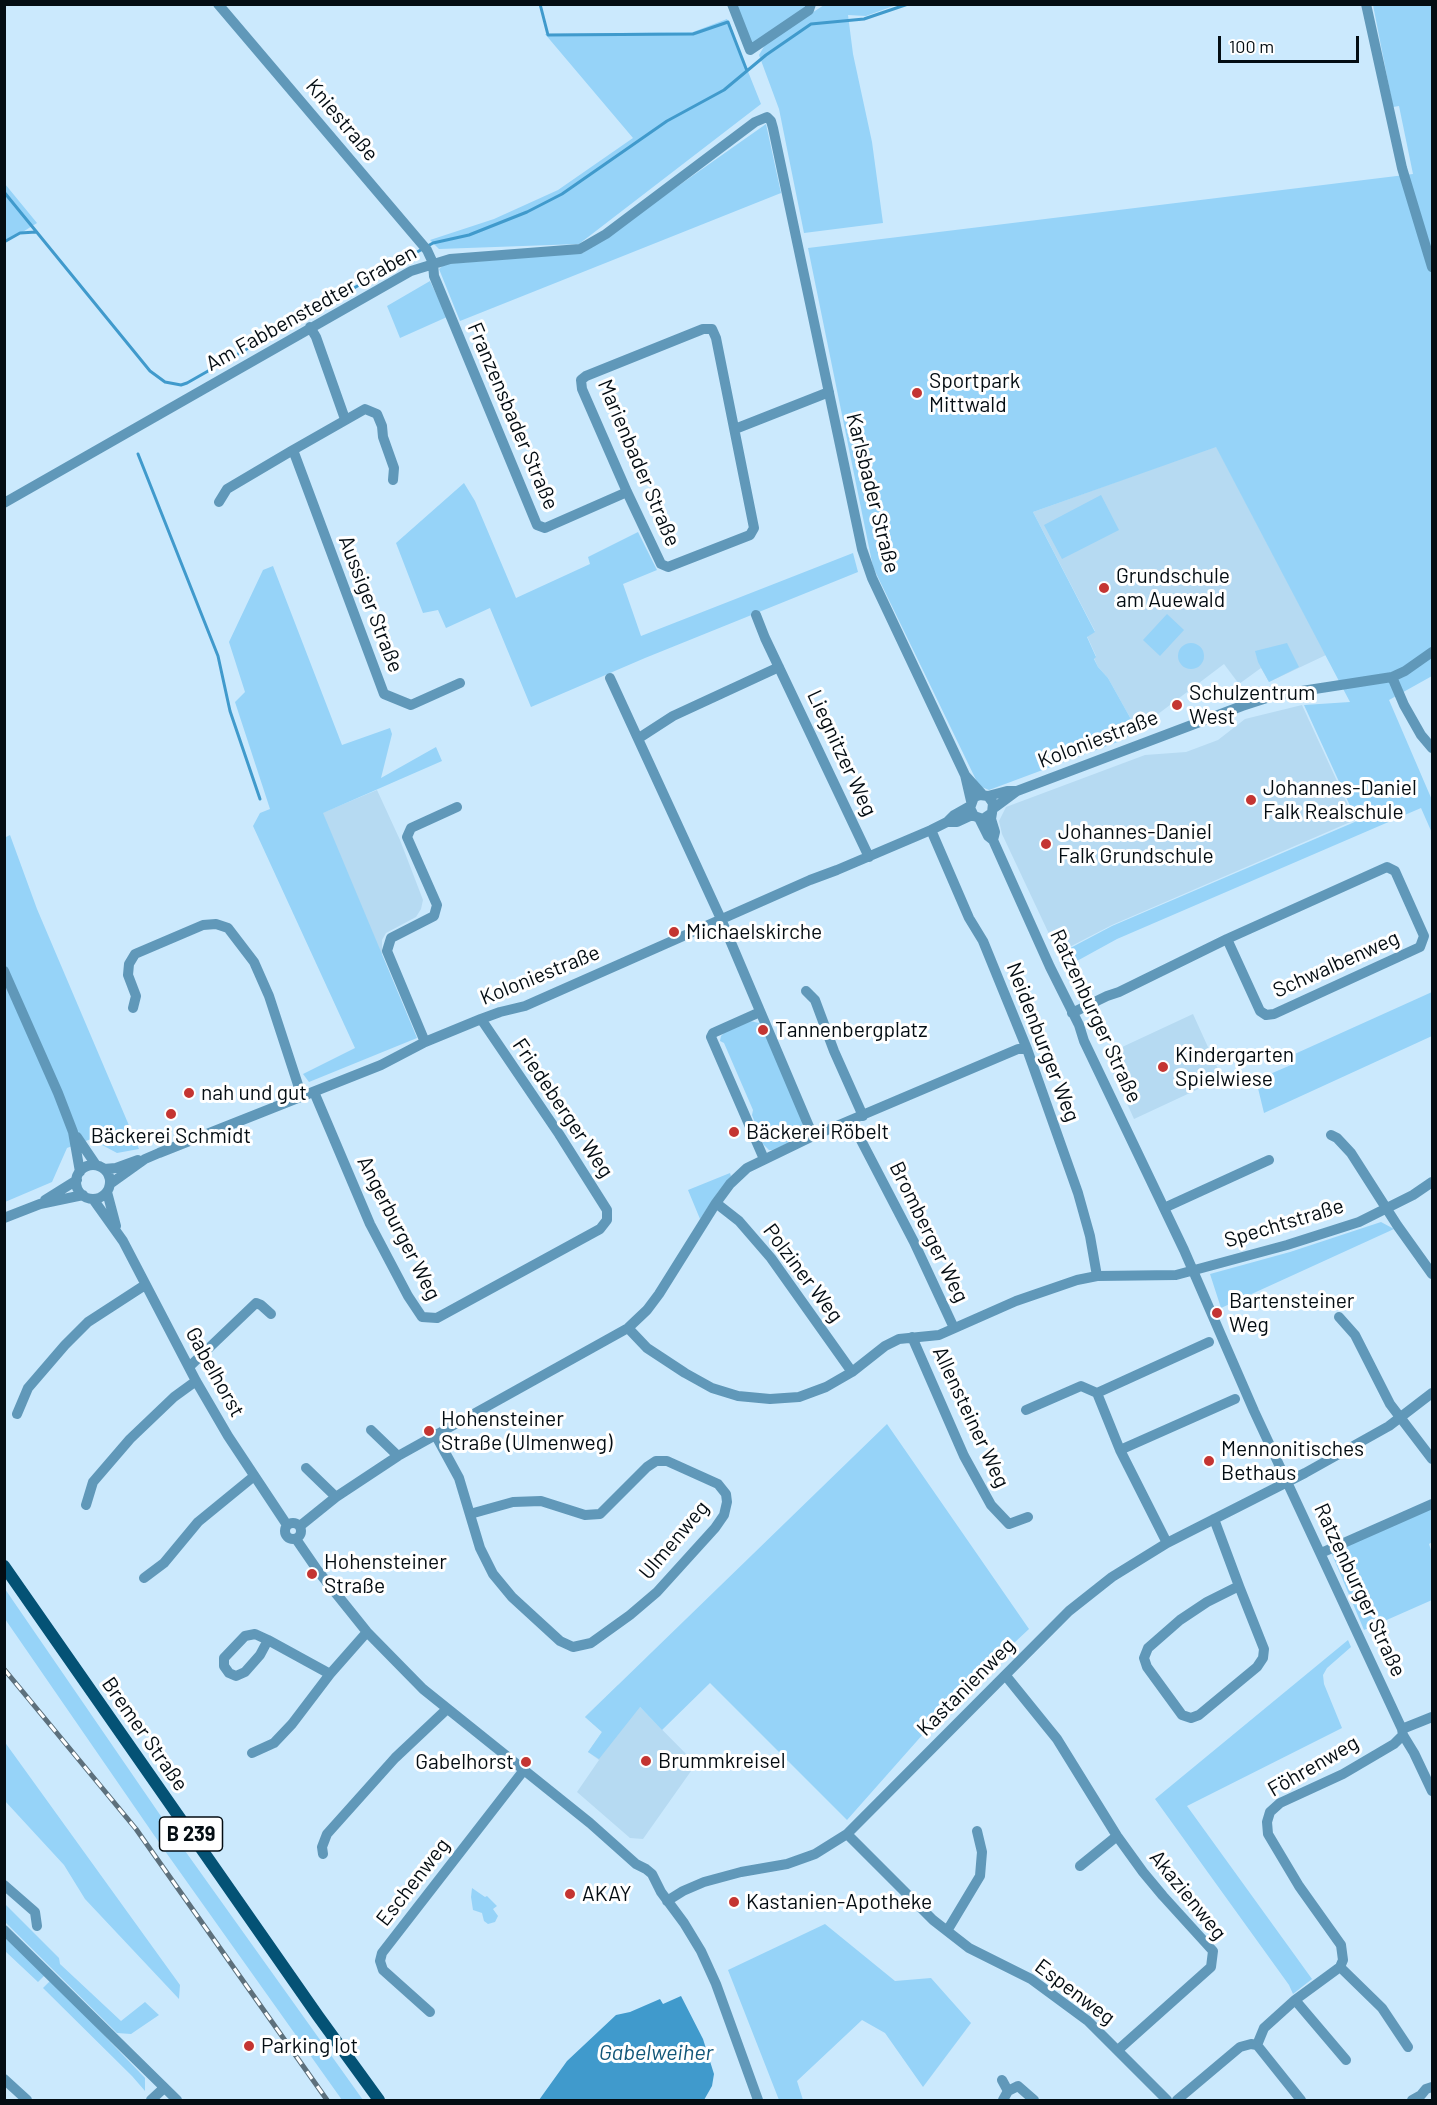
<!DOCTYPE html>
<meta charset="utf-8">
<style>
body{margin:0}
#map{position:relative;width:1437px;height:2105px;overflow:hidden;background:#cbe9fd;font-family:Barlow,sans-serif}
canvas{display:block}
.frame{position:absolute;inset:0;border:6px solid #040d13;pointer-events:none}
.scale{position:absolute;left:1218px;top:36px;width:141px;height:27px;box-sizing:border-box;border:3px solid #040d13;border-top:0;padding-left:8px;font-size:18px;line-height:21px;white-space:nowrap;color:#040d13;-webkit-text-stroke:4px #fff;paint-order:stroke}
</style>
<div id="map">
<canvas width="1437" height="2105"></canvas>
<div class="frame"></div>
<div class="scale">100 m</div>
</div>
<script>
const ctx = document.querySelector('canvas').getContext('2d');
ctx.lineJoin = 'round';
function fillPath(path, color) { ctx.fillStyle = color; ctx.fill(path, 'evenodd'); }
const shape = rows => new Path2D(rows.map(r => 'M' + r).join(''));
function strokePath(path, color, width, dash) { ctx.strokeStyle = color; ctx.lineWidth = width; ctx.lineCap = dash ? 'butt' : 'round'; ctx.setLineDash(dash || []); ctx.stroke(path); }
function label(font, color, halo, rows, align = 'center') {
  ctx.font = font + ' Barlow,sans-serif'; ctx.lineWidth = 6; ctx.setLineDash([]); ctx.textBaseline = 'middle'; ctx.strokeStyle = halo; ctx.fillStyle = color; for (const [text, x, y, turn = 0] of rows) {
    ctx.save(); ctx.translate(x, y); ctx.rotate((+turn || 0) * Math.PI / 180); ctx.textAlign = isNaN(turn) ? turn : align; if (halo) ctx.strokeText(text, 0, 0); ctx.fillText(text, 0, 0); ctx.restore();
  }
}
const built = shape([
 [1216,446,1326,655,1269,682,1261,668,1239,684,1224,664,1137,730,1108,678,1098,667,1094,658,1096,656,1087,636,1095,631,1033,512],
 [1302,705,1355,820,1112,925,1058,953,1002,834,999,821,1006,807,1145,755,1186,752,1218,740,1245,719],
 [377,790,400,840,423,900,421,909,416,917,386,933,382,940,382,956,322,813],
 [1193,1014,1222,1078,1134,1119,1105,1055],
 [618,1685,696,1764,643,1839,630,1838,577,1792,599,1760,588,1752,602,1732,585,1717]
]);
const green = shape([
 [736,5,807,5,805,8,752,44],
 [824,5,896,5,866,16,848,15,853,54,872,142,883,223,804,233,779,109,759,55,766,43],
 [1373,5,1432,5,1432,676,1389,700,1432,800,1432,833,1421,808,1117,939,1066,967,1059,954,1112,926,1357,821,1304,705,1350,702,1216,447,1033,512,1095,632,1087,637,1096,657,1094,659,1098,667,1108,678,1137,730,1123,740,989,790,979,786,873,567,808,248,1413,174,1399,106,1393,107],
 [727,19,761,104,579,244,439,249,430,240,494,219,558,190,633,138,545,34,693,32],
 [766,124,781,193,460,321,439,269,445,264,583,253],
 [5,184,37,223,5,243,4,243],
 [430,281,447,317,400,338,387,306],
 [464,483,475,501,516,598,590,564,588,557,638,532,657,570,623,584,641,636,853,553,858,572,645,658,531,707,490,608,446,628,438,610,423,613,396,543],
 [1101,495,1119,530,1062,559,1044,525],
 [273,566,342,745,390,728,392,734,381,778,436,747,442,761,323,813,417,1038,309,1082,303,1074,355,1048,253,826,260,813,270,809,235,702,245,692,229,642,263,570],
 [1167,614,1184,630,1160,656,1143,640],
 '1178 656a13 13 0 1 1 26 0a13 13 0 1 1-26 0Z',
 [1287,643,1299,667,1269,682,1258,662,1255,651],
 [10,835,37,909,139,1149,117,1153,91,1139,67,1148,52,1182,5,1202,4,838],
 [1432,992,1432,1036,1264,1113,1256,1080,1291,1065,1288,1057],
 [750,1021,759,1023,762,1027,802,1120,803,1128,796,1139,773,1150,769,1150,763,1144,752,1115,753,1110,724,1043,720,1041,721,1036,725,1032],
 [730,1173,731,1176,718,1192,700,1219,688,1190],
 [1381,1222,1394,1229,1221,1308,1210,1274,1290,1252],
 [887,1424,1029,1629,955,1698,847,1820,710,1683,662,1730,640,1707,599,1759,588,1752,602,1732,585,1717],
 [1432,1508,1432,1542,1429,1544,1432,1553,1432,1600,1364,1630,1331,1552],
 [5,1589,178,1841,363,2100,342,2100,165,1851,5,1619],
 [1348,1640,1351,1647,1327,1668,1323,1675,1324,1684,1342,1728,1187,1806,1312,1979,1293,1994,1289,1985,1155,1799],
 [4,1741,180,1985,179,1999,85,1899,64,1865,5,1801],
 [472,1888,485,1897,487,1896,497,1906,493,1909,498,1916,495,1922,488,1924,484,1921,482,1913,473,1910,471,1897],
 [4,1903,59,1958,60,1964,121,2021,145,2002,159,2015,131,2034,117,2033,5,1922],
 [825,1924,895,1981,931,1978,971,2023,923,2087,885,2033,862,2020,797,2081,803,2100,779,2100,728,1970],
 [4,1936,46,1974,38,1982,5,1951],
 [51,1980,145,2078,145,2091,132,2076,43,1988]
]);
const water = shape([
 [681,1996,703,2039,714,2074,712,2086,704,2100,539,2100,567,2061,616,2015,630,2012,660,1999,663,2004]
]);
const stream = shape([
 [540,4,548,35,693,34,728,22,747,71],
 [4,192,150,371,165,382,181,385,187,383,433,243,469,235,527,212,562,194,667,121,724,90,766,55,811,24,864,19,908,4],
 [4,242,20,233,36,232],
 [138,454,218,656,230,711,260,799]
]);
const minor = shape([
 [218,4,427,250,433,263,434,276,537,525,545,528,627,492],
 [732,4,750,50,809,10,811,4],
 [1366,4,1402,168,1432,267],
 [310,327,316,337,345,419],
 [703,329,712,329,716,338,754,528,750,535,668,567,661,564,627,492,582,389,581,380,586,376,703,329],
 [735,429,829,392],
 [393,480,394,468,383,437,382,426,377,414,365,409,293,450,384,694,411,705,460,683],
 [219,502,227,489,293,450],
 [4,503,411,271,450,259,580,249,606,234,755,122,767,117,771,121,773,128,862,549,872,578,965,775,971,801],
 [756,615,765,638,869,857],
 [1392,677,1404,705,1421,735,1432,748],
 [610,678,721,919,813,1136],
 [639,738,673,716,779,667],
 [965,775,983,795],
 [988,796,993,803,992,813,983,819,974,816,970,808,974,797,980,795,988,796,1007,791,1017,791],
 [994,808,1017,791,1242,706,1276,695,1392,677,1405,671,1432,652],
 [992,813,991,819,995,832,993,840],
 [979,818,988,836,993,840,1050,967,1079,1025,1084,1041,1184,1250,1254,1411,1402,1729,1403,1735,1414,1753,1432,1791],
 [947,822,957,822,970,816,974,816],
 [931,830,969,918,983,941,1027,1049,1078,1193,1090,1236,1097,1276],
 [4,971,58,1093,73,1132,80,1172],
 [806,991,815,1000,834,1051,863,1116],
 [133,1008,136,996,128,975,129,964,135,954,203,925,216,924,228,928,254,962,269,996,302,1097],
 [760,1012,713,1033,711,1037,764,1159],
 [1072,1013,1107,996,1119,992,1227,939,1387,867,1395,871,1424,936,1420,947,1274,1014,1266,1015,1260,1011,1227,939],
 [425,1042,387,951,391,938,434,916,437,905,407,837,411,828,457,807],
 [314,1092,370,1224,408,1296,422,1317,437,1318,600,1229,607,1220,607,1210,559,1134,481,1019],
 [851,1121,914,1242,954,1328],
 [1331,1135,1337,1138,1351,1153,1397,1225,1432,1274],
 [77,1137,96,1165],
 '76 1182a17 17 0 1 1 34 0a17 17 0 1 1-34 0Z',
 [104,1169,116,1168,138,1160],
 [110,1184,145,1159,159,1153,381,1065,425,1042,481,1019,500,1012,525,1006,810,880,837,870,931,830,947,822,954,815,970,806],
 [107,1192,116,1226],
 [93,1199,123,1241,196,1381,228,1436,287,1525],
 [45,1200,77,1180],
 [716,1203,739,1221,771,1258,852,1372],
 [1164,1208,1269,1160],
 [4,1218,40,1204,83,1195],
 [1339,1317,1355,1335,1390,1404,1432,1459],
 [628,1328,647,1348,685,1373,712,1388,738,1396,770,1399,799,1397,826,1387,852,1372,885,1346,899,1339,939,1335,1016,1301,1077,1280,1097,1276,1176,1275,1287,1245,1359,1222,1413,1195,1432,1182],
 [912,1337,964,1456,991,1505,1009,1524,1028,1517],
 [189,1367,256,1303,261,1305,271,1314],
 [1026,1410,1081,1386,1097,1393],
 [17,1414,28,1388,65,1345,88,1322,145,1285],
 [371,1430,398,1456],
 [435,1434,459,1478,480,1548,493,1574,512,1597,560,1641,573,1647,591,1643,630,1615,657,1592,715,1528,724,1515,727,1502,726,1494,718,1484,667,1461,656,1461,647,1467,600,1514,585,1515,541,1501,513,1502,470,1514],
 [1120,1450,1097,1393,1209,1342],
 [306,1468,336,1497],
 [86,1505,93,1482,130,1439,174,1397,196,1381],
 [1214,1519,1239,1586],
 '285 1531a8 8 0 1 1 16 0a8 8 0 1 1-16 0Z',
 [300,1526,336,1497,398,1456,628,1328,647,1310,659,1294,716,1203,730,1184,747,1168,813,1136,1018,1049,1027,1049],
 [296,1539,318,1571,367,1632,423,1689,590,1823,636,1864,646,1869,652,1874,661,1892,684,1923,701,1951,716,1984,758,2100],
 [1167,1543,1120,1450,1235,1399],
 [1321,1553,1432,1504],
 [144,1578,164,1563,198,1522,253,1477],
 [1239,1586,1264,1649,1263,1658,1257,1667,1199,1715,1191,1718,1182,1715,1147,1667,1144,1658,1148,1648,1180,1620,1207,1602,1239,1586],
 [268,1640,260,1655,245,1672,236,1676,229,1673,224,1666,224,1658,245,1636,255,1634,268,1640,330,1674],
 [1006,1676,1057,1739,1117,1836,1143,1872,1163,1896,1213,1951,1211,1967,1118,2050],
 [1402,1729,1432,1717],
 [252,1753,274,1743,292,1724,330,1674,367,1632],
 [847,1834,933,1920,969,1948,1031,1979,1088,2021,1167,2100],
 [323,1854,322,1847,327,1834,395,1758,447,1709],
 [1080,1866,1117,1836],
 [4,1885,35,1912,37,1926],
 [667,1901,683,1891,704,1882,741,1872,787,1864,815,1854,847,1834,1069,1611,1112,1577,1167,1543,1305,1473,1389,1426,1432,1393],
 [4,1930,177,2100],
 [947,1931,980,1876,982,1852,977,1831],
 [1340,1967,1382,2008,1408,2047],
 [1295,2000,1346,2060],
 [430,2012,383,1970,380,1961,382,1953,524,1770],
 [1257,2045,1301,2100],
 [4,2079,27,2100],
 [1002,2080,1008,2091],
 [151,2100,164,2088],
 [1003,2100,1008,2091,1018,2086,1034,2100],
 [1177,2100,1240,2047,1251,2044,1257,2045,1264,2028,1295,2000,1340,1967,1343,1960,1341,1945,1299,1886,1268,1834,1267,1822,1270,1812,1280,1803,1343,1774,1394,1744,1403,1735],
 [1412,2100,1421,2095,1426,2089,1432,2087]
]);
const major = shape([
 [4,1566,318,2016,379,2100]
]);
const rail = shape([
 [4,1669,136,1829,327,2100]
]);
const markers = [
 [917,393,6,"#c43532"],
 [1104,588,6,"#c43532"],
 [1177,705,6,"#c43532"],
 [1251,800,6,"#c43532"],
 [1046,844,6,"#c43532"],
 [674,932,6,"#c43532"],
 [763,1030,6,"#c43532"],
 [1163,1067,6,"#c43532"],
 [189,1093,6,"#c43532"],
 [171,1114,6,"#c43532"],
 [734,1132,6,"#c43532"],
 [1217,1313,6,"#c43532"],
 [429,1431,6,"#c43532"],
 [1209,1461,6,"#c43532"],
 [312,1574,6,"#c43532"],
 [646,1761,6,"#c43532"],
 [526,1762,6,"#c43532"],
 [570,1894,6,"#c43532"],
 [734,1902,6,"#c43532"],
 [249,2046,6,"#c43532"]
];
const shields = [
 [191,1834,63]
];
const shieldNames = [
 ["B 239",191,1834]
];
const streetNames = [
 ["Kniestraße",342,120,50],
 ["Am Fabbenstedter Graben",311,308,-29],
 ["Franzensbader Straße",513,416,67],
 ["Marienbader Straße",639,463,67],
 ["Karlsbader Straße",873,493,76],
 ["Aussiger Straße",371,604,69],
 ["Koloniestraße",1098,739,-21],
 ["Liegnitzer Weg",842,753,65],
 ["Schwalbenweg",1336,964,-24],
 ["Koloniestraße",540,975,-22],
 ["Ratzenburger Straße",1096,1016,65],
 ["Neidenburger Weg",1043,1042,69],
 ["Friedeberger Weg",563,1108,56],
 ["Spechtstraße",1284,1223,-17],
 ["Angerburger Weg",399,1228,63],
 ["Bromberger Weg",929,1232,64],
 ["Polziner Weg",803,1273,53],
 ["Gabelhorst",215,1372,61],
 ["Allensteiner Weg",971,1417,65],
 ["Ulmenweg",674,1540,-50],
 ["Ratzenburger Straße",1360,1590,65],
 ["Kastanienweg",966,1687,-45],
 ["Bremer Straße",145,1734,55],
 ["Föhrenweg",1313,1766,-30],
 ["Eschenweg",413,1882,-52],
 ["Akazienweg",1188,1895,51],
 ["Espenweg",1075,1992,37]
];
const poiNames = [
 ["Sportpark",929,381],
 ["Mittwald",929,405],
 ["Grundschule",1116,576],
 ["am Auewald",1116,600],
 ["Schulzentrum",1189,693],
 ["West",1189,717],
 ["Johannes-Daniel",1263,788],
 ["Falk Realschule",1263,812],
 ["Johannes-Daniel",1058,832],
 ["Falk Grundschule",1058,856],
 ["Michaelskirche",686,932],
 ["Tannenbergplatz",775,1030],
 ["Kindergarten",1175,1055],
 ["Spielwiese",1175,1079],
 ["nah und gut",201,1093],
 ["Bäckerei Röbelt",746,1132],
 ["Bäckerei Schmidt",171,1136,"center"],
 ["Bartensteiner",1229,1301],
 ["Weg",1229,1325],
 ["Hohensteiner",441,1419],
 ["Straße (Ulmenweg)",441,1443],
 ["Mennonitisches",1221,1449],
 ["Bethaus",1221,1473],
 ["Hohensteiner",324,1562],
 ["Straße",324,1586],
 ["Brummkreisel",658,1761],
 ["Gabelhorst",514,1762,"right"],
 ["AKAY",582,1894],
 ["Kastanien-Apotheke",746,1902],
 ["Parking lot",261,2046]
];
const waterNames = [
 ["Gabelweiher",656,2053]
];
fillPath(built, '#b6daf2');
fillPath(green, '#96d3f8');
fillPath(water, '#409acc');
strokePath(stream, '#409acc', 3);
strokePath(minor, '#6098b9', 10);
strokePath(major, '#045275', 12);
strokePath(rail, '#5d707c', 5);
strokePath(rail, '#fff', 3, [9]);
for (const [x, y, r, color] of markers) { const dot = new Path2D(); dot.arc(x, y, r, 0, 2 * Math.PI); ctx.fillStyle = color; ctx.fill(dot); strokePath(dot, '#fff', 2); }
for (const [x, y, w] of shields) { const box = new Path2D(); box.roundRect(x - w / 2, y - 17, w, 34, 4.5); ctx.fillStyle = '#fff'; ctx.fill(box); strokePath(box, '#040d13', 1.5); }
label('bold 20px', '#040d13', null, shieldNames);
label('21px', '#040d13', '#fff', streetNames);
label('21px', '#040d13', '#fff', poiNames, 'left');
label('italic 22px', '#125779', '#fff', waterNames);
</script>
